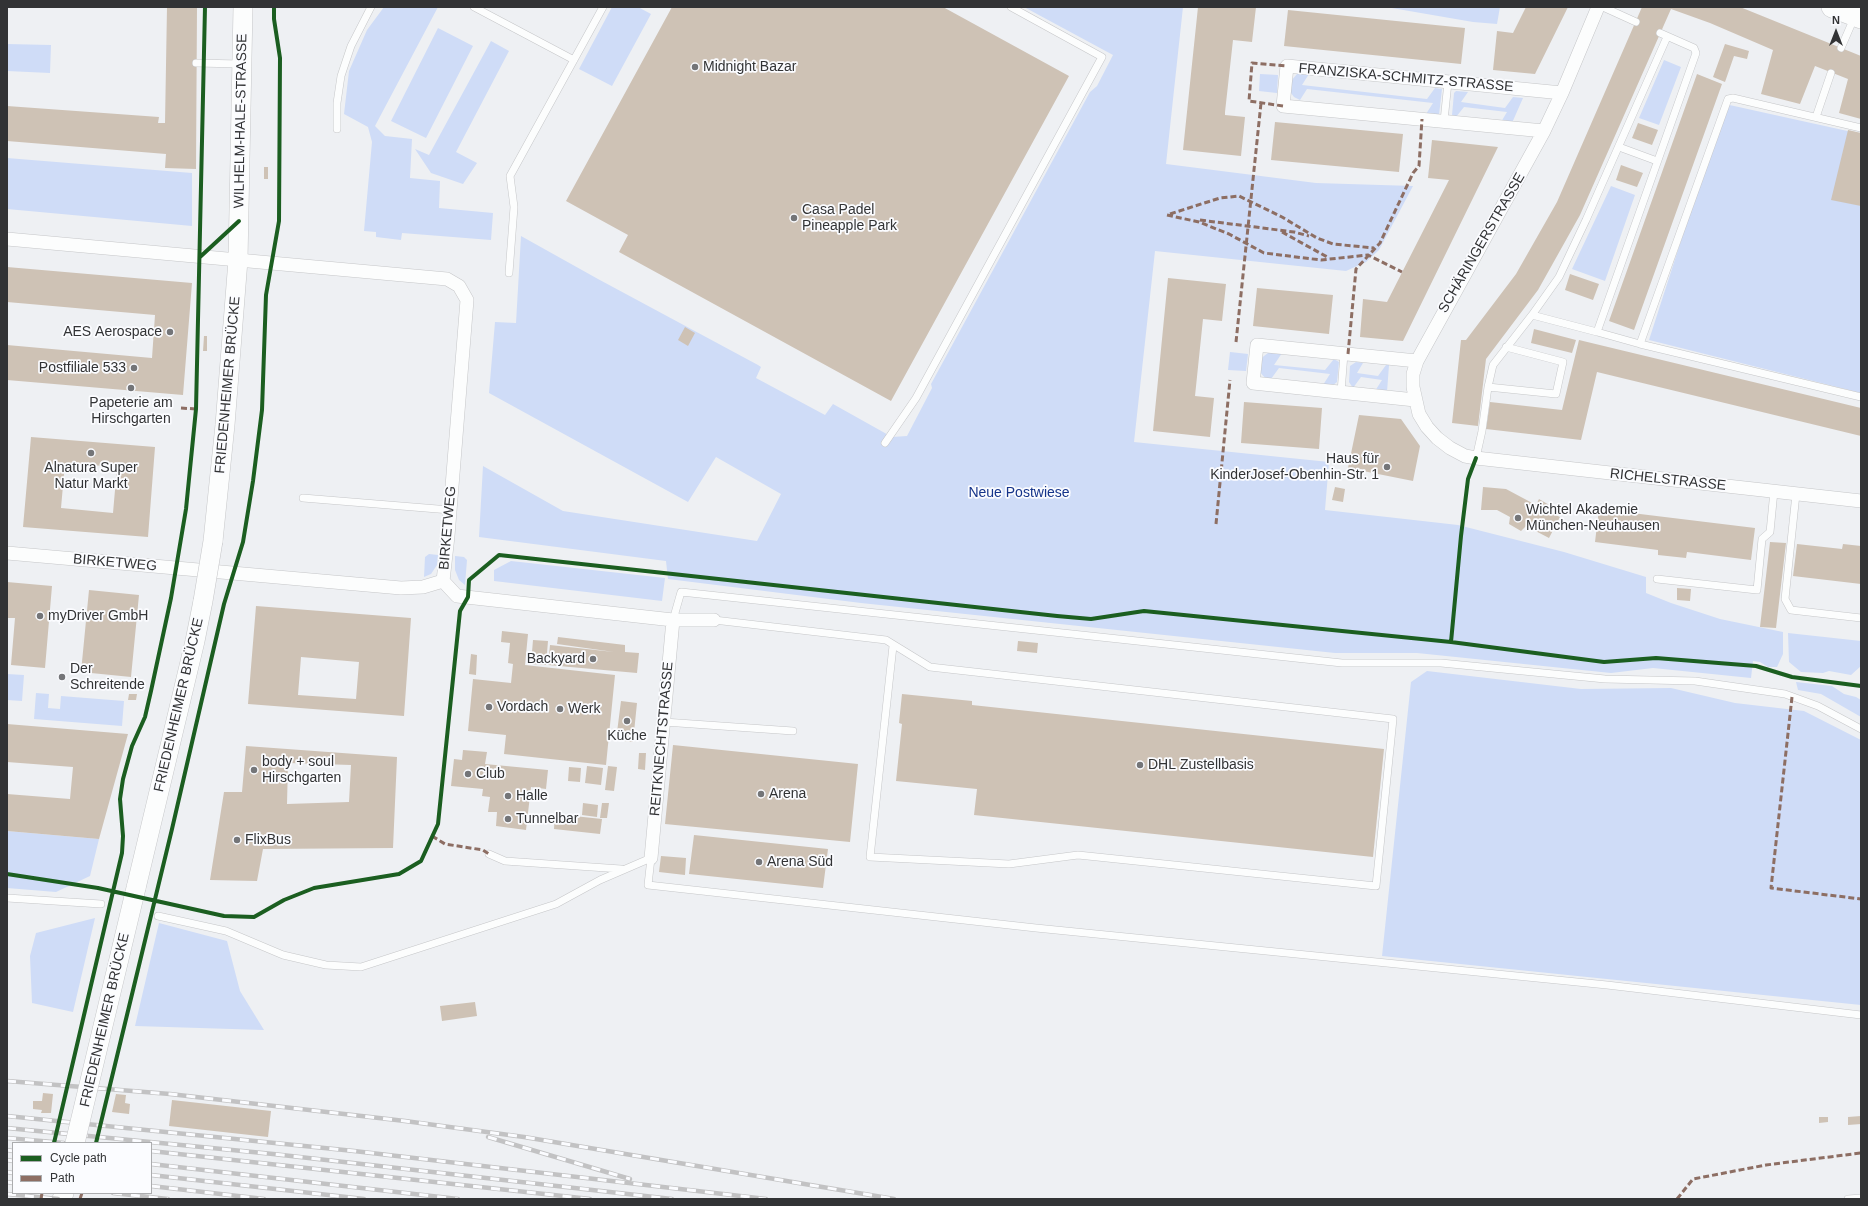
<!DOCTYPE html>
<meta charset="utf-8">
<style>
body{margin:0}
#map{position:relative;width:1868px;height:1206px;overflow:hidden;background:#eef0f3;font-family:Arial,sans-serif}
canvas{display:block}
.frame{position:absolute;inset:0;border:8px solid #323335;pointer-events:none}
.legend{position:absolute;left:12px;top:1142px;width:140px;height:52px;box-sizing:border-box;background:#fbfcff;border:1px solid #abacae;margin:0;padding:5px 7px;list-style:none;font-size:12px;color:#323335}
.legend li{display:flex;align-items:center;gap:8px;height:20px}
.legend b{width:20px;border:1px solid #abacae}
.north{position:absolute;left:1816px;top:12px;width:40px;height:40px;-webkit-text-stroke:3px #fbfcff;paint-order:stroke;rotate:0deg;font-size:11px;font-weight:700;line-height:16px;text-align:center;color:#323335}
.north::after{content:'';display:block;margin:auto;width:14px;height:18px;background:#323335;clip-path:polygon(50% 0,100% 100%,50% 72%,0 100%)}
</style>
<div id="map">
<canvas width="1868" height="1206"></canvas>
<div class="frame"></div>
<ul class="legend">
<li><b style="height:5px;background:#1b5e20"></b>Cycle path</li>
<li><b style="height:5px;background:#8d6e63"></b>Path</li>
</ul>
<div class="north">N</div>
</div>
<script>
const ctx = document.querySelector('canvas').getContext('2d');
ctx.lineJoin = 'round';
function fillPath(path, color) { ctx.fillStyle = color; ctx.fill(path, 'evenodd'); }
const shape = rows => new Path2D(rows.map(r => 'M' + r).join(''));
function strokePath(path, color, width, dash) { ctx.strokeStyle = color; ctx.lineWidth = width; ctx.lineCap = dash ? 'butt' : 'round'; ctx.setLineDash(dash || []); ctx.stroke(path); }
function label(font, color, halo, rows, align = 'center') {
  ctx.font = font + ' Arial,sans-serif'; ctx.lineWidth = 3.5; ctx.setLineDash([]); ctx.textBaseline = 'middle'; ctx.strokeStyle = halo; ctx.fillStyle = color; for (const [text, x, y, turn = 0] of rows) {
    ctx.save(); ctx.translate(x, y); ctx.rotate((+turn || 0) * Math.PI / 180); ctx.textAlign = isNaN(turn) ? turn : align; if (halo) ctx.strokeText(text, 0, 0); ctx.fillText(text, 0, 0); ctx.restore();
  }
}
const green = shape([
 [384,7,438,7,375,126,385,136,412,139,410,178,440,181,439,208,493,213,491,240,402,233,401,240,376,237,376,232,364,231,372,142,368,127,344,114,349,71,367,30],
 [612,7,638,7,651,14,612,86,579,69],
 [1024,7,1183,7,1166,164,1316,183,1413,186,1379,250,1366,262,1346,271,1155,251,1134,442,1329,462,1325,510,1458,525,1564,552,1646,577,1646,593,1671,603,1720,619,1783,632,1783,654,1777,667,1768,667,1760,662,1753,661,1751,678,1653,668,1611,673,1417,653,1335,653,861,603,668,579,666,561,479,537,483,466,563,511,757,541,781,494,716,457,688,502,489,393,495,322,516,323,521,236,598,279,758,365,761,367,756,378,825,415,833,404,892,437,907,436,932,388,931,384,1090,92,1097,86,1113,55],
 [1386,7,1500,7,1497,24,1473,22],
 [438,28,473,46,426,138,391,121],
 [491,41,509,51,456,152,477,163,463,184,431,173,415,149,429,155],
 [7,44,51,45,50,73,7,71],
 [1664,60,1681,67,1659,125,1639,118],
 [1301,73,1309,74,1302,85,1427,99,1435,88,1442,89,1439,115,1426,114,1433,103,1307,89,1300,100,1294,97,1291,93,1291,81,1297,74],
 [1260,74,1278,75,1277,93,1259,91],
 [1456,91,1468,92,1461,102,1505,108,1513,97,1523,98,1512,123,1501,122,1507,112,1464,107,1456,117,1452,115,1454,93],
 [1725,104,1861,134,1861,393,1649,340],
 [7,158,192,173,192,226,7,209],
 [1611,186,1635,195,1605,281,1572,269],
 [1230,352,1248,354,1246,371,1228,370],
 [1268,353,1282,353,1274,365,1325,370,1334,359,1339,362,1337,382,1332,386,1323,385,1330,374,1279,368,1271,379,1265,378,1259,371,1260,359],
 [1356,362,1363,363,1357,373,1378,376,1386,365,1389,365,1387,392,1375,391,1382,380,1361,377,1353,388,1349,382,1350,366],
 [429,554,438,555,437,565,431,574,424,577,425,557],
 [455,556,464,557,467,560,465,585,459,580,455,570],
 [511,561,665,578,662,601,494,581,494,570],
 [1788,633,1861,641,1861,666,1851,675,1829,671,1823,673,1801,672,1789,662],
 [1427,671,1581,689,1671,688,1735,703,1804,711,1861,740,1861,1005,1382,956,1411,682],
 [7,674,24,675,22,701,7,700],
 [1796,682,1832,686,1844,694,1856,697,1861,700,1861,717,1821,694,1798,690],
 [36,693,49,694,48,708,60,709,61,696,124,701,122,726,34,719],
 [7,831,99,839,90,876,56,892,7,888],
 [95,918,73,1012,32,1003,30,956,36,933],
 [159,923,227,941,240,991,264,1030,135,1026]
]);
const building = shape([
 [167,7,197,7,196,169,165,168,166,154,7,141,7,106,159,117,158,123,165,123],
 [672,7,943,7,1069,76,891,401,619,252,628,235,566,201],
 [1198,7,1256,7,1252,42,1233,40,1225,112,1225,115,1245,117,1241,156,1183,150],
 [1526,7,1568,7,1535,74,1493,70,1497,31,1513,33],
 [1642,7,1740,7,1861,56,1861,119,1839,113,1848,79,1815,66,1800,104,1761,94,1773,50,1710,23,1671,9,1580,215,1538,290,1486,359,1478,426,1452,423,1461,340,1466,340,1516,274,1557,202],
 [1288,10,1465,28,1461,64,1284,46],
 [1725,44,1749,51,1747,59,1734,56,1725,82,1713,77],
 [1697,74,1722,84,1634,330,1609,321],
 [1275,122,1403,134,1399,172,1271,160],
 [1638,123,1658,130,1652,145,1632,138],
 [1848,130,1861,133,1861,206,1831,200],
 [1432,140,1498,147,1403,341,1360,337,1363,299,1387,302,1449,180,1428,178],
 [1621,165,1643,173,1637,187,1616,180],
 [264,167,268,167,268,179,264,179],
 [7,267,192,283,183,395,7,380,7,345,152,358,155,315,7,302],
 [1570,274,1599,284,1593,300,1565,290],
 [1168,278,1226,284,1222,321,1203,319,1195,396,1214,398,1210,437,1153,431],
 [1257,288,1333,295,1329,334,1253,326],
 [685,327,695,333,688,346,678,340],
 [1534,329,1576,340,1572,353,1531,343],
 [204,336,207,336,207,351,203,351],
 [1579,340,1861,408,1861,436,1597,372,1581,440,1486,429,1490,402,1562,410],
 [1244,402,1322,408,1319,449,1241,443],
 [1359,415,1401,419,1420,446,1413,481,1348,468],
 [31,437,155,447,148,537,23,527],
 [65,463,117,467,113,513,61,508],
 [1335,487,1345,489,1343,502,1332,500],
 [1483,487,1506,489,1536,505,1539,499,1551,506,1549,512,1560,517,1549,538,1526,526,1521,531,1509,524,1510,517,1497,510,1481,510],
 [1599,509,1755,528,1751,560,1687,552,1686,558,1658,555,1658,550,1595,542],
 [1770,542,1786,543,1776,628,1760,627],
 [1797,544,1842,549,1843,544,1861,546,1861,584,1793,576],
 [7,582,52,586,45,668,11,665,15,618,7,618],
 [1677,588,1691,589,1690,601,1677,600],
 [89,590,139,595,131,677,81,672],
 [256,606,411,618,404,716,248,704],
 [301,657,359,662,356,699,298,695],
 [502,631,528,634,525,665,615,675,606,765,504,754,506,735,468,731,473,679,511,683,513,664,508,663,510,643,501,642],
 [558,637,625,645,625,652,639,653,637,673,548,665,550,645,614,652,557,644],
 [533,640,548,641,546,665,531,664],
 [1018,641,1038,643,1037,653,1017,651],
 [471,654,477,655,476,675,469,674],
 [129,694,137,694,136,700,128,700],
 [902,694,972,701,972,705,1384,749,1373,857,974,815,977,789,896,781,902,724,899,723],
 [621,701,637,703,633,742,616,740],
 [7,724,128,734,99,839,7,831,7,794,70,799,73,767,7,762],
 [673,745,858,764,850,842,665,824],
 [246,746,397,757,393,848,263,849,257,881,210,880,224,792,242,792],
 [288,763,351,765,349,802,287,804],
 [463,750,487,752,485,764,548,770,546,789,531,787,526,830,496,826,497,812,488,812,490,797,482,796,483,789,451,786,454,759,462,760],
 [639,753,646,753,645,770,638,769],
 [587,766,603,768,601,785,585,783],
 [608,766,617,767,614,791,605,790],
 [569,767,581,768,580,782,568,781],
 [583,803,598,805,597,817,582,815],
 [602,803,609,803,607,818,600,818],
 [555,814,602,819,600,834,554,829],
 [694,835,828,849,823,888,689,874],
 [661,856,686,858,685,875,659,872],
 [475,1002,477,1016,442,1021,440,1006],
 [43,1093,53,1094,51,1113,41,1113,42,1110,33,1109,33,1101,42,1101],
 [116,1094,126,1095,125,1103,130,1104,129,1114,112,1112],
 [172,1100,271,1111,268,1137,169,1126],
 [1861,1116,1861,1124,1848,1125,1848,1117],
 [1819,1117,1828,1117,1828,1122,1819,1123]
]);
const lane = shape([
 [474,7,574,60],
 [1603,7,1636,22],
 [1660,33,1694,48,1696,53,1597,332,1532,315,1559,277,1586,220,1667,37],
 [1841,48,1854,18],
 [196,63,240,64],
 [1816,117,1831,73],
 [1444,121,1448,82],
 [1861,128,1733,98,1728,99,1640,344,1861,397],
 [337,129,337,103,341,76,351,46,371,7],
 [1619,147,1657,161],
 [509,273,514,207,510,176,603,7],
 [1597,332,1640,344],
 [1488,387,1556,394,1563,362,1506,347],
 [1341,392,1344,354],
 [885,443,916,398,1102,57,1011,7],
 [1476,458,1482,431,1488,387,1493,365,1532,315],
 [1796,494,1785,599,1791,610,1861,618],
 [303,498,450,510],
 [1657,579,1757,590,1762,539,1770,532,1774,491],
 [673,620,681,592,1342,663,1441,663,1605,679,1695,681,1785,694,1818,706,1861,729],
 [714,620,886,640,930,667,1393,719,1376,886,1078,855,1009,864,870,857,893,646],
 [664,722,793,731],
 [489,854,505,861,621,869],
 [651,858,648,885,1036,928,1607,985,1861,1015],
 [7,898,101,904],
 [158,916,226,931,283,955,326,965,361,967,556,904,600,880,651,858],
 [1848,1199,1861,1198]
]);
const street = shape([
 [1598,7,1562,93,1544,131,1417,361,1413,374,1413,387,1419,414,1427,427,1437,438,1450,448,1465,456,1476,458,1861,501],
 [1544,131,1283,106,1287,66,1562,93],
 [7,239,447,279,459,286,467,300,448,536,443,581,423,587,401,588,7,553],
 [1415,400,1253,383,1257,345,1417,361],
 [443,581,457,596,673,620,714,620],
 [651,858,673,620]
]);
const secondary = shape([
 [213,541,225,425,238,260,243,7],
 [136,888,195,641,203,601],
 [62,1199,64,1193]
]);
const primary = shape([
 [1832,7,1861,18]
]);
const rail = shape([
 [7,1081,170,1094,405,1121,524,1137,894,1199],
 [7,1116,354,1151,766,1199],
 [7,1128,273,1154,672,1199],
 [488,1137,630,1179],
 [7,1138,64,1143],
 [7,1150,13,1151],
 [151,1151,590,1199],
 [7,1160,13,1161],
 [151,1164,458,1199],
 [7,1172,13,1173],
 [151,1175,364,1199],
 [7,1182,13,1183],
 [151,1186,264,1199],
 [113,1193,168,1199],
 [7,1194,58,1199]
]);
const secondaryBridge = shape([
 [203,601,213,541],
 [75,1143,136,888]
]);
const quiet = shape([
 [1283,106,1249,101,1252,63,1287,66],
 [1170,214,1220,198,1239,196,1282,217,1317,238,1333,244,1374,248],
 [1167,215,1199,222,1229,234,1264,253,1321,260,1368,255,1402,272],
 [1200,220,1294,232,1309,236],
 [1282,232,1329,258],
 [1236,342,1261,103],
 [1348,354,1356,269,1380,243,1413,173,1419,166,1422,119],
 [181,408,196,409],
 [1216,524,1230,380],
 [1792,697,1771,888,1861,899],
 [432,836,445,844,483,850,489,854],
 [41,1199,42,1193],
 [80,1199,82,1193],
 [1677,1199,1693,1179,1766,1165,1861,1153]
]);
const cycleway = shape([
 [200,257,239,221],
 [1451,642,1461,536,1468,479,1476,458],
 [7,874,98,888,224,916,254,917,284,900,314,888,399,874,421,861,438,824,460,611,468,597,469,580,499,555,1057,616,1091,619,1144,611,1451,642,1604,662,1656,658,1756,666,1792,677,1861,686],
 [54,1143,122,853,123,836,120,799,123,779,132,746,145,717,151,691,171,598,186,509,196,409,205,7],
 [96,1143,172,829,224,604,243,542,253,481,262,410,266,295,279,221,280,58,274,19,274,7]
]);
const markers = [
 [695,67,4,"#747578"],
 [794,218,4,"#747578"],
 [170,332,4,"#747578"],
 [134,368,4,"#747578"],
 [131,388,4,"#747578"],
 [91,453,4,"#747578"],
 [1387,467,4,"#747578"],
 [1518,518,4,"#747578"],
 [40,616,4,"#747578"],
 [593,659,4,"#747578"],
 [62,677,4,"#747578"],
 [489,707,4,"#747578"],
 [560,709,4,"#747578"],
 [627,721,4,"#747578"],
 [1140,765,4,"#747578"],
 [254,770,4,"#747578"],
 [468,774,4,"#747578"],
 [761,794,4,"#747578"],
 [508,796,4,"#747578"],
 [508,819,4,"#747578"],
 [237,840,4,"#747578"],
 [759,862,4,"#747578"]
];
const poiNames = [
 ["Midnight Bazar",703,67],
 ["Casa Padel",802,210],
 ["Pineapple Park",802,226],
 ["AES Aerospace",162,332,"right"],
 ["Postfiliale 533",126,368,"right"],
 ["Papeterie am",131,403,"center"],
 ["Hirschgarten",131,419,"center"],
 ["Haus für",1379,459,"right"],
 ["KinderJosef-Obenhin-Str. 1",1379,475,"right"],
 ["Alnatura Super",91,468,"center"],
 ["Natur Markt",91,484,"center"],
 ["Wichtel Akademie",1526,510],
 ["München-Neuhausen",1526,526],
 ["myDriver GmbH",48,616],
 ["Backyard",585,659,"right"],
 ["Der",70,669],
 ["Schreitende",70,685],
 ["Vordach",497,707],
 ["Werk",568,709],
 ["Küche",627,736,"center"],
 ["body + soul",262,762],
 ["Hirschgarten",262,778],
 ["DHL Zustellbasis",1148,765],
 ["Club",476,774],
 ["Arena",769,794],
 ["Halle",516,796],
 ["Tunnelbar",516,819],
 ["FlixBus",245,840],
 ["Arena Süd",767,862]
];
const streetNames = [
 ["FRANZISKA-SCHMITZ-STRASSE",1406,78,5],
 ["WILHELM-HALE-STRASSE",241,121,-89],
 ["SCHÄRINGERSTRASSE",1482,243,-60],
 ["FRIEDENHEIMER BRÜCKE",228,385,-85],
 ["RICHELSTRASSE",1668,480,6],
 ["BIRKETWEG",448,528,-85],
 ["BIRKETWEG",115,563,5],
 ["FRIEDENHEIMER BRÜCKE",179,705,-77],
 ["REITKNECHTSTRASSE",662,739,-85],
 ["FRIEDENHEIMER BRÜCKE",105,1020,-77]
];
const parkNames = [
 ["Neue Postwiese",1019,493]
];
fillPath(green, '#cfdcf7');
fillPath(building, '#cec2b5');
strokePath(lane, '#c5c6c8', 8);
strokePath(street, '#c5c6c8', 14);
strokePath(secondary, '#c5c6c8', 20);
strokePath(primary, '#c5c6c8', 22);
strokePath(lane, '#fcfdfd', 7);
strokePath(street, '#fcfdfd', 13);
strokePath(secondary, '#fcfdfd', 19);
strokePath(primary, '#fcfdfd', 21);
strokePath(rail, '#c2c2c3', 4.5);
strokePath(rail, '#fbfcff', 3, [9]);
strokePath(secondaryBridge, '#c5c6c8', 20, []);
strokePath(secondaryBridge, '#fcfdfd', 19);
strokePath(quiet, '#8d6e63', 3, [6, 3]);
strokePath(cycleway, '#1b5e20', 4);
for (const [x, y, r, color] of markers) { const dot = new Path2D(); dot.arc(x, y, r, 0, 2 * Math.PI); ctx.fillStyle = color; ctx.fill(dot); strokePath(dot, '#fbfcff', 1.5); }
label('14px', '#323335', '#fbfcff', poiNames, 'left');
label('14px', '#323335', '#fbfcff', streetNames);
label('14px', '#15348a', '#fbfcff', parkNames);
</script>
